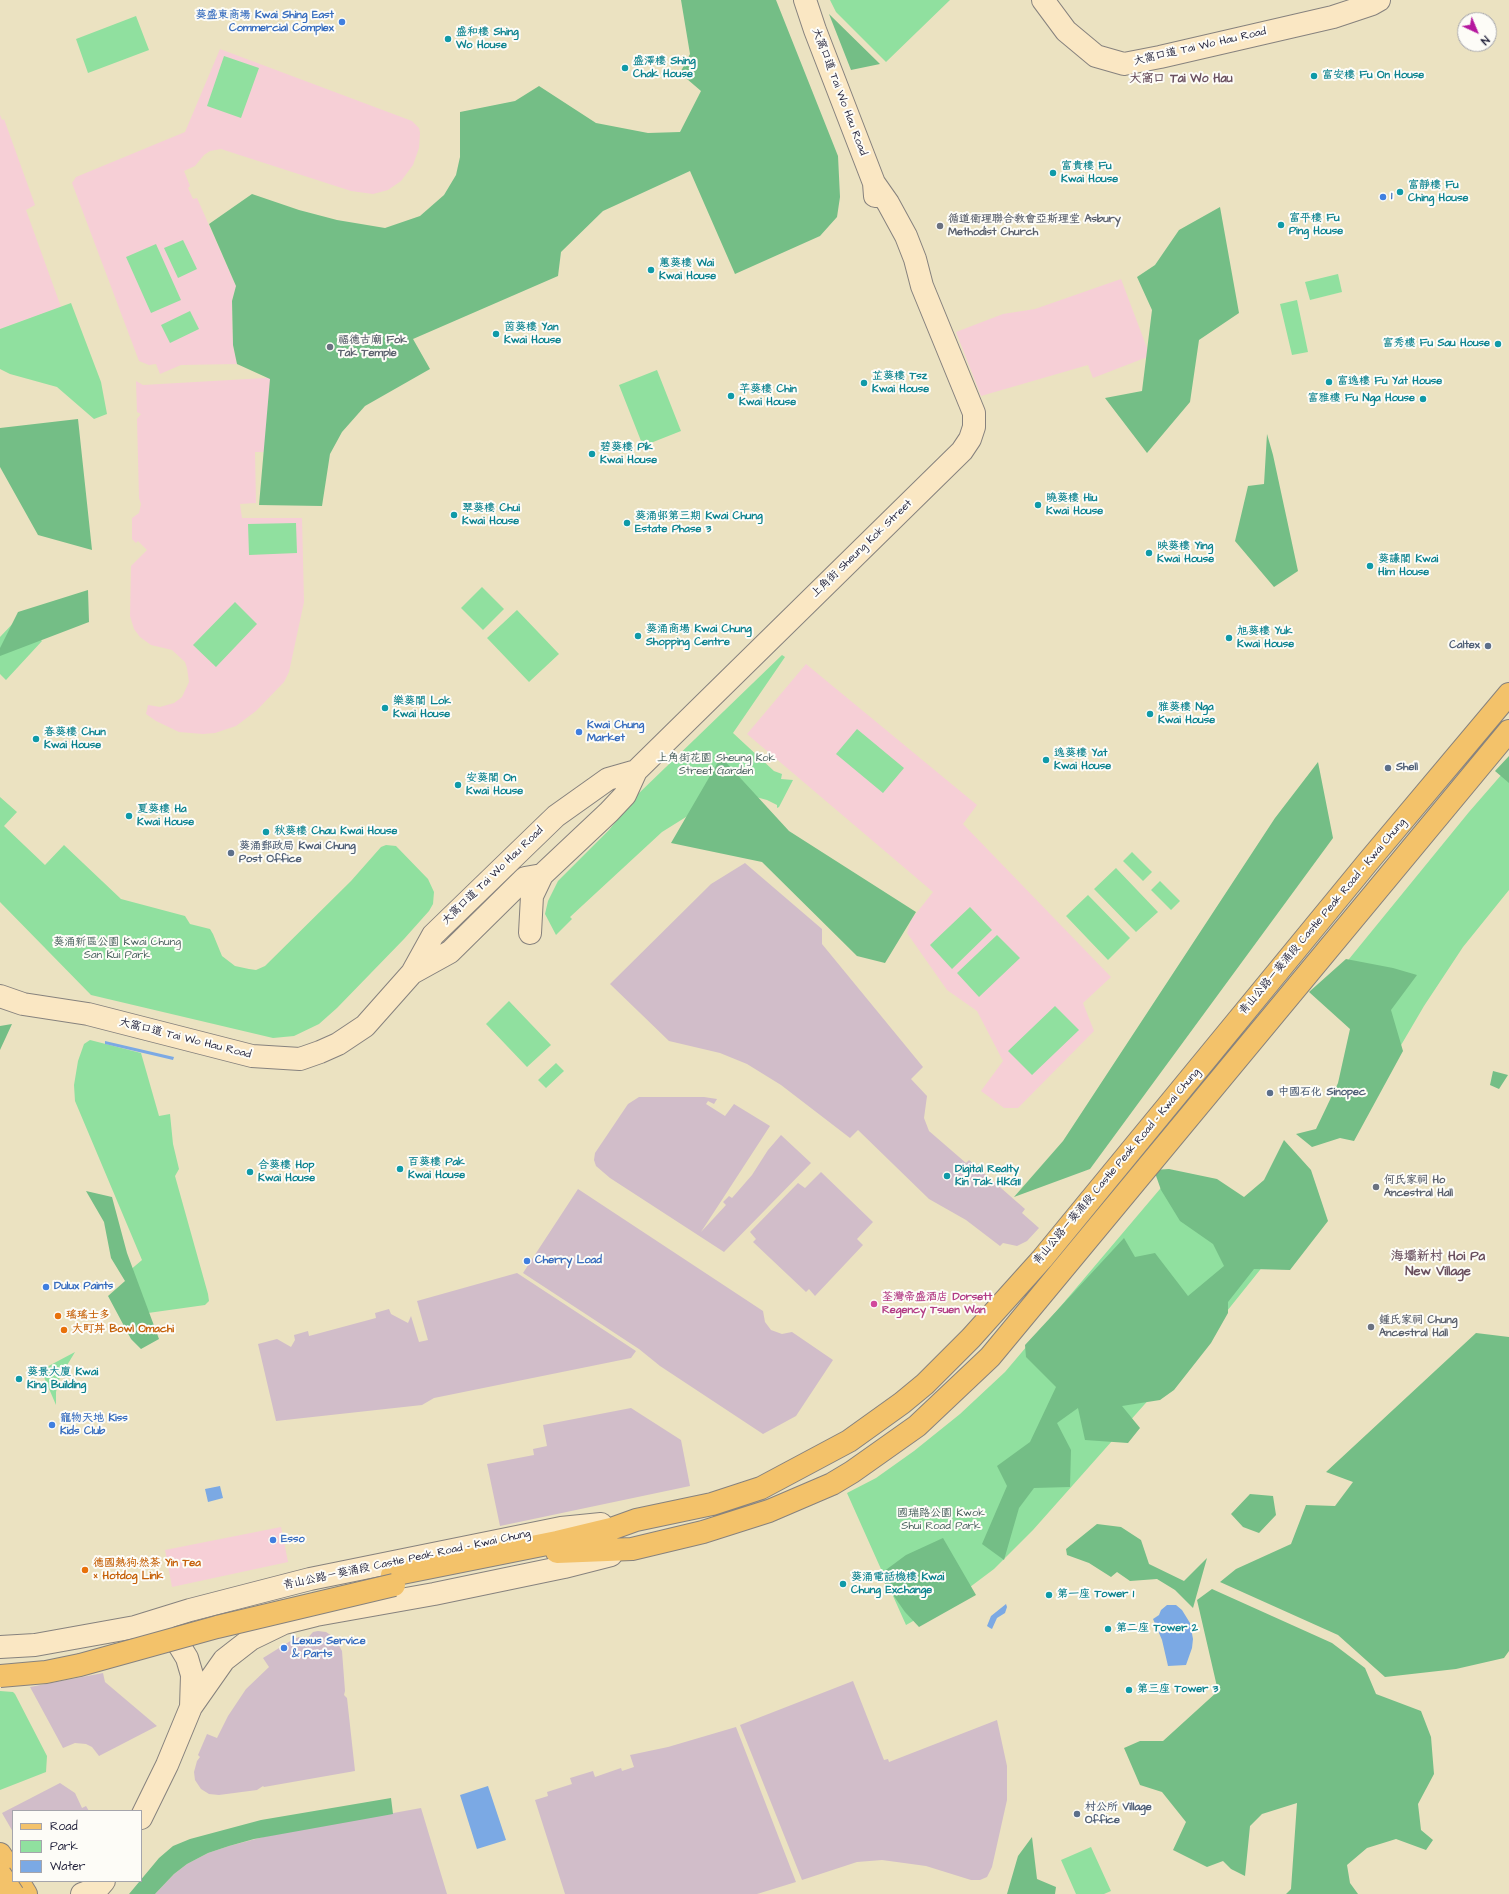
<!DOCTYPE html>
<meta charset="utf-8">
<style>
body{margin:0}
#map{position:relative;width:1509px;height:1894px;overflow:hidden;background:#ebe2c1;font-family:"Architects Daughter",sans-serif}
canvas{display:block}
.legend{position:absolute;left:12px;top:1810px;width:130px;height:72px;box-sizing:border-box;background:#fdfcf7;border:1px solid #a5a5ac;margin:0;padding:5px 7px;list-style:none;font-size:12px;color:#22223b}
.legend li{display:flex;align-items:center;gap:8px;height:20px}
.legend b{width:20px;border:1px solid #a5a5ac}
.north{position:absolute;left:1457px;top:12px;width:40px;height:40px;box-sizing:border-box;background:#fdfcf7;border:1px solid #a5a5ac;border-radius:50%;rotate:136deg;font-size:11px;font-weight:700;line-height:16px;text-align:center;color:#22223b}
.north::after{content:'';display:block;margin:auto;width:14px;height:18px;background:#b5179e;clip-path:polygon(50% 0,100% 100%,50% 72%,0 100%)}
</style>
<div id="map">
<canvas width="1509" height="1894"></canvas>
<ul class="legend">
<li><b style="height:5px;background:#f3c26a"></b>Road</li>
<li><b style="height:11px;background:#90e09f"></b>Park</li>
<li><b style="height:11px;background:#7ba9e4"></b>Water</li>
</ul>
<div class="north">N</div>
</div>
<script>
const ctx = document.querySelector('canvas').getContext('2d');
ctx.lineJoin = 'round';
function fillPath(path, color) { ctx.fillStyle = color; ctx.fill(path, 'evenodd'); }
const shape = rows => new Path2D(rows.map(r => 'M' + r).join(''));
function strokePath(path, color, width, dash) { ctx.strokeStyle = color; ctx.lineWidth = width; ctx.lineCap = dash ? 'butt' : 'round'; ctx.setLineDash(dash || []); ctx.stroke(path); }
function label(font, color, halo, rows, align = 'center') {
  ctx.font = font + ' "Architects Daughter","LXGW WenKai TC",sans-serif'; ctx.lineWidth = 4; ctx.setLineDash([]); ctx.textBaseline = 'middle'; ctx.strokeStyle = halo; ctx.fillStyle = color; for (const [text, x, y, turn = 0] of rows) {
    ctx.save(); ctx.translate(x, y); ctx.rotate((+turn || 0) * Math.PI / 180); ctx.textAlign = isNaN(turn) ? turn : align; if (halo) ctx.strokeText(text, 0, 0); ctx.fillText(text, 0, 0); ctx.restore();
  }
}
const built = shape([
 [220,49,412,121,419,128,420,133,419,148,413,165,401,181,388,190,373,194,351,191,221,149,210,151,204,155,195,166,184,171,190,186,188,188,193,199,197,198,236,286,232,301,233,345,237,364,181,365,160,374,156,364,149,365,139,361,72,183,76,177,185,132],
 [0,115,2,120,4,119,35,205,26,210,61,307,0,329],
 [1121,279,1150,356,1093,378,1088,365,981,396,956,332,1003,314,1035,309],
 [277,373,265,436,265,452,255,452,256,503,240,504,242,518,302,518,304,602,289,672,284,682,256,711,236,726,215,733,203,734,179,732,156,721,146,714,148,705,160,707,174,703,182,697,189,682,187,668,185,662,172,650,151,645,140,637,134,629,130,616,131,566,147,550,138,541,136,543,132,539,132,518,139,513,141,504,139,498,137,419,141,414,137,412,136,381,143,385,265,378],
 [806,664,977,805,963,824,1111,977,1083,1003,1094,1031,1018,1108,1004,1108,981,1091,1003,1061,977,1011,947,990,907,933,911,920,933,892,747,734],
 [281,1527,288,1562,172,1587,165,1550]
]);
const industrial = shape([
 [745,863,822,929,822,944,923,1067,911,1079,927,1096,924,1118,929,1131,966,1163,969,1160,1025,1209,1022,1213,1039,1228,1027,1241,1017,1246,1003,1243,1000,1246,966,1220,929,1199,858,1130,850,1138,781,1085,747,1064,720,1053,669,1041,610,984,711,884],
 [639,1097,704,1097,717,1099,714,1104,708,1101,706,1104,725,1116,734,1104,770,1126,701,1232,726,1205,723,1202,729,1196,732,1198,752,1175,768,1150,781,1135,811,1163,724,1252,610,1178,596,1166,594,1160,595,1153,628,1104],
 [821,1172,873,1222,857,1239,863,1245,815,1296,809,1289,806,1292,753,1242,756,1239,750,1232,798,1183,805,1188],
 [578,1189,763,1311,765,1322,771,1330,782,1334,792,1332,833,1360,796,1416,763,1434,660,1366,639,1349,523,1273],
 [517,1273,636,1351,631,1358,434,1398,422,1405,276,1421,258,1344,277,1339,291,1347,295,1340,294,1335,308,1331,309,1336,376,1318,375,1313,389,1309,391,1314,408,1323,411,1316,419,1342,428,1340,417,1301],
 [631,1408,681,1440,690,1486,500,1526,487,1464,534,1455,533,1449,547,1446,543,1425],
 [318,1631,326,1632,335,1638,342,1651,345,1691,344,1695,347,1698,355,1771,264,1787,263,1786,257,1790,219,1795,209,1794,201,1789,195,1780,194,1772,197,1761,200,1757,198,1755,207,1734,217,1738,228,1716,246,1689,269,1667,263,1658,292,1640,299,1637,304,1642,313,1632],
 [103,1673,105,1682,157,1726,99,1756,92,1747,86,1744,75,1743,63,1748,30,1687],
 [853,1681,884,1760,888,1759,889,1762,997,1720,1007,1766,1007,1800,992,1867,987,1877,980,1880,971,1880,926,1866,882,1860,857,1862,802,1880,740,1725],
 [736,1727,796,1882,757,1894,565,1894,535,1800,548,1796,547,1792,572,1784,570,1778,593,1771,595,1777,621,1768,622,1771,634,1767,630,1755,668,1747],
 [60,1783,75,1793,82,1808,86,1806,89,1811,13,1811,13,1832,2,1813],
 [421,1808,447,1894,155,1894,174,1874,187,1864,208,1853,229,1846,267,1836]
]);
const green = shape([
 [830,0,950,0,886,62,836,12],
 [136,16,149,50,88,73,76,39],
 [224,56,259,68,241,118,207,106],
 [183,240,197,269,178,278,164,248],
 [156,244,181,300,151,313,126,257],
 [1338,274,1342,292,1310,300,1305,282],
 [1297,300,1308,352,1292,355,1280,304],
 [71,303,101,382,107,414,94,419,57,387,10,374,0,369,0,329],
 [190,311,199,329,170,343,161,325],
 [657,370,681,431,643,446,619,385],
 [296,523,297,553,249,555,248,524],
 [482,587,504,609,483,630,461,608],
 [235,602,257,624,216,667,193,645],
 [517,610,559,654,529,682,487,638],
 [18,618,42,641,6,680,0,674,0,637],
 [782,655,785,657,733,733,774,771,782,774,781,779,793,780,779,807,777,808,777,805,767,800,752,796,710,802,662,832,570,917,572,919,556,935,545,914,548,901,558,881,609,830,637,795],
 [857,729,904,768,883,793,836,754],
 [1509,766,1509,890,1463,947,1424,1006,1397,1052,1327,986,1469,812],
 [0,797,17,812,4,826,45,865,64,845,121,899,185,916,190,924,210,929,213,934,222,956,235,966,249,969,256,970,265,966,351,881,381,847,386,845,396,846,428,879,434,892,433,904,429,911,404,939,337,1008,319,1024,294,1036,273,1038,91,995,0,902],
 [1132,852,1152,872,1143,881,1123,861],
 [1116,868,1158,912,1136,932,1094,889],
 [1160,881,1180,901,1171,910,1151,890],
 [1088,895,1130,938,1108,960,1066,916],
 [970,907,992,930,952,969,930,945],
 [997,935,1020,958,979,997,957,973],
 [509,1001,551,1045,527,1067,486,1024],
 [1055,1006,1079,1030,1032,1075,1008,1051],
 [90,1040,141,1053,159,1116,170,1114,173,1144,179,1169,175,1176,208,1294,209,1301,205,1305,148,1313,129,1271,142,1260,75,1101,74,1085,78,1061,84,1044],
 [556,1063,564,1071,546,1088,538,1080],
 [1171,1176,1280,1245,1223,1316,1033,1530,994,1569,958,1596,906,1625,847,1493,876,1478,914,1451,960,1414,1005,1372],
 [75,1352,60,1377,56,1392,56,1405,41,1370],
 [0,1691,13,1692,15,1694,47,1756,46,1772,0,1790],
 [1091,1847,1111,1891,1104,1894,1076,1894,1061,1860]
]);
const forest = shape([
 [681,0,776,0,838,156,840,197,837,217,820,236,735,274,690,171,603,211,561,252,558,276,413,339,430,369,365,406,342,432,330,454,322,506,259,505,270,379,237,364,233,345,232,301,236,286,209,224,252,194,299,210,337,220,385,228,420,216,444,195,456,175,460,157,460,112,515,101,539,86,596,123,648,133,680,132,701,91,680,73,690,54],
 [829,14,880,64,851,70],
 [1220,207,1239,313,1199,340,1190,402,1147,453,1105,398,1142,391,1152,310,1137,277,1155,265,1179,230],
 [78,419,92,550,38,535,0,467,0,428],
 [1267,434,1273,455,1298,571,1274,587,1235,541,1248,486,1264,484],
 [88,590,89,622,0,656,0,648,18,612],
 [1509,756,1509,783,1495,771],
 [721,757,789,831,916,912,885,963,857,956,762,862,671,843],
 [1318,762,1333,838,1090,1169,1014,1197,1063,1141,1275,818],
 [1346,959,1393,968,1417,975,1391,1010,1403,1051,1354,1141,1340,1138,1312,1147,1296,1134,1316,1129,1338,1083,1350,1029,1309,992],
 [12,1024,0,1050,0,1026],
 [1493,1071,1508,1075,1499,1089,1490,1085],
 [1284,1140,1311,1170,1328,1221,1290,1270,1254,1269,1228,1302,1228,1313,1211,1343,1174,1390,1160,1400,1122,1406,1140,1428,1128,1443,1085,1440,1078,1408,1057,1423,1071,1450,1070,1487,1034,1488,1019,1508,1004,1560,982,1544,1007,1486,997,1466,1030,1442,1056,1387,1026,1357,1025,1345,1124,1238,1135,1257,1155,1253,1188,1296,1224,1266,1213,1244,1180,1221,1161,1190,1154,1170,1169,1169,1217,1179,1244,1197,1264,1180],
 [86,1191,112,1197,127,1253,159,1339,141,1349,131,1339,108,1296,125,1281,111,1258,104,1222],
 [1476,1333,1509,1337,1509,1651,1504,1658,1456,1669,1385,1677,1338,1635,1220,1582,1236,1569,1291,1544,1306,1505,1335,1506,1353,1482,1326,1472],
 [1250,1494,1273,1496,1276,1515,1259,1533,1243,1527,1231,1514],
 [1097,1524,1121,1527,1141,1540,1149,1564,1184,1581,1207,1558,1193,1608,1175,1590,1157,1579,1130,1581,1117,1572,1111,1577,1089,1563,1067,1555,1066,1549],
 [943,1538,976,1595,919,1627,905,1612,879,1575,906,1555],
 [1212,1589,1332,1643,1365,1668,1376,1694,1421,1711,1431,1737,1434,1774,1418,1804,1421,1830,1433,1840,1426,1850,1396,1839,1367,1848,1347,1865,1350,1883,1358,1894,1286,1894,1291,1889,1297,1803,1262,1814,1250,1826,1245,1876,1231,1869,1223,1861,1207,1867,1173,1850,1186,1822,1162,1792,1140,1785,1124,1748,1140,1741,1163,1741,1218,1691,1197,1600],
 [391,1798,393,1814,254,1839,229,1846,208,1853,187,1864,174,1874,155,1894,129,1894,159,1858,173,1846,190,1839,261,1820],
 [1032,1837,1037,1879,1056,1887,1055,1894,1007,1894,1018,1856]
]);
const water = shape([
 [105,1041,174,1057,173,1060,105,1044],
 [220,1486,223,1498,208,1502,205,1489],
 [1006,1604,1007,1607,1005,1613,997,1618,992,1629,990,1628,987,1626,991,1616],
 [1167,1605,1176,1605,1182,1610,1190,1623,1193,1639,1192,1648,1186,1665,1168,1666,1162,1640,1153,1619,1159,1615,1161,1610],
 [488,1786,506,1840,477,1849,460,1795]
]);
const secondary = shape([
 [805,0,815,30,874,183,875,196],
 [1043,0,1066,31,1096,56,1124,64,1160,57,1333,17,1372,4,1379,0],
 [530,933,532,896,542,875],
 [412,973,450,952,525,878,542,875,609,812,625,795,636,771,962,451,970,439,974,427,974,413,922,286,915,259,906,236,888,203,874,183],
 [0,996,23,1004,88,1014,252,1056,300,1059,320,1052,338,1044,365,1026,412,973,433,935,556,816,608,779,636,771],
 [157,1632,168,1636,179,1645,187,1658,192,1675,191,1707],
 [0,1647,35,1645,135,1627,190,1610,310,1579,561,1528,601,1524],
 [141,1818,167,1765,191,1707,224,1660,251,1639,284,1623,316,1615,434,1594,564,1567,611,1555],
 [82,1894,98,1888,104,1881]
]);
const primary = shape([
 [557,1552,632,1549,703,1532,769,1511,832,1484,852,1472,917,1426,990,1357,1509,731],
 [392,1575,557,1542,611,1529,636,1520,712,1504,761,1488,849,1441,902,1403,925,1384,971,1338,1042,1259,1367,863,1509,694],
 [0,1854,13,1874],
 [18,1881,26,1894]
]);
const primaryBridge = shape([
 [0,1676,46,1672,80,1665,217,1627,394,1585],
 [0,1874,13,1894]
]);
const markers = [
 [342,22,4,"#3f7fe0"],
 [448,39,4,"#0f9aa8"],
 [625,68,4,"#0f9aa8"],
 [1314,76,4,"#0f9aa8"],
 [1053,173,4,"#0f9aa8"],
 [1400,192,4,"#0f9aa8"],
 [1383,197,4,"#3f7fe0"],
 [1281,225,4,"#0f9aa8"],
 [940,226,4,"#6b7280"],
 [651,270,4,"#0f9aa8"],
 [496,334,4,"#0f9aa8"],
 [1498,344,4,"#0f9aa8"],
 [330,347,4,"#6b7280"],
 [1329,382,4,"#0f9aa8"],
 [864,383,4,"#0f9aa8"],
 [731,396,4,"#0f9aa8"],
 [1423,399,4,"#0f9aa8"],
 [592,454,4,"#0f9aa8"],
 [1038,505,4,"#0f9aa8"],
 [454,515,4,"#0f9aa8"],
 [627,523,4,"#0f9aa8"],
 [1149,553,4,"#0f9aa8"],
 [1370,566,4,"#0f9aa8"],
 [638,636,4,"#0f9aa8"],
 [1229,638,4,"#0f9aa8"],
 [1488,646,4,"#5c6f8a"],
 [385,708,4,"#0f9aa8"],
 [1150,714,4,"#0f9aa8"],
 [579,732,4,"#3f7fe0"],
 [36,739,4,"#0f9aa8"],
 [1046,760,4,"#0f9aa8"],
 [1388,768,4,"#5c6f8a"],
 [458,785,4,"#0f9aa8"],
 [129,816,4,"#0f9aa8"],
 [266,832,4,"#0f9aa8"],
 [231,853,4,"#5c6f8a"],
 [1270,1093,4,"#5c6f8a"],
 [400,1169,4,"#0f9aa8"],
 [250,1172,4,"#0f9aa8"],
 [947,1176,4,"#0f9aa8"],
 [1376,1187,4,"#6b7280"],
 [527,1261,4,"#3f7fe0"],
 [46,1287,4,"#3f7fe0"],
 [874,1304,4,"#d1479c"],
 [58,1316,4,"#e8710a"],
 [1371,1327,4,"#6b7280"],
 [64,1330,4,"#e8710a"],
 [19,1379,4,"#0f9aa8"],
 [52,1425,4,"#3f7fe0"],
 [273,1540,4,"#3f7fe0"],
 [85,1570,4,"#e8710a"],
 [843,1584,4,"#0f9aa8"],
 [1049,1595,4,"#0f9aa8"],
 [1108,1629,4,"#0f9aa8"],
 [284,1648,4,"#3f7fe0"],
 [1129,1690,4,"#0f9aa8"],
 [1077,1814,4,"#5c6f8a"]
];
const shopNames = [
 ["葵盛東商場 Kwai Shing East",334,16,"right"],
 ["Commercial Complex",334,29,"right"],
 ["1",1391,197],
 ["Kwai Chung",587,726],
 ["Market",587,739],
 ["Cherry Load",535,1261],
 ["Dulux Paints",54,1287],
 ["寵物天地 Kiss",60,1419],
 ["Kids Club",60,1432],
 ["Esso",281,1540],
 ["Lexus Service",292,1642],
 ["& Parts",292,1655]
];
const cultureNames = [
 ["盛和樓 Shing",456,33],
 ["Wo House",456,46],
 ["盛澤樓 Shing",633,62],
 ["Chak House",633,75],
 ["富安樓 Fu On House",1322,76],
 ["富貴樓 Fu",1061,167],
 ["Kwai House",1061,180],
 ["富靜樓 Fu",1408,186],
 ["Ching House",1408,199],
 ["富平樓 Fu",1289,219],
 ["Ping House",1289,232],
 ["蕙葵樓 Wai",659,264],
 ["Kwai House",659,277],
 ["茵葵樓 Yan",504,328],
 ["Kwai House",504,341],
 ["富秀樓 Fu Sau House",1490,344,"right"],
 ["芷葵樓 Tsz",872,377],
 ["Kwai House",872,390],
 ["富逸樓 Fu Yat House",1337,382],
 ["芊葵樓 Chin",739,390],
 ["Kwai House",739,403],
 ["富雅樓 Fu Nga House",1415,399,"right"],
 ["碧葵樓 Pik",600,448],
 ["Kwai House",600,461],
 ["曉葵樓 Hiu",1046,499],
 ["Kwai House",1046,512],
 ["翠葵樓 Chui",462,509],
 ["Kwai House",462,522],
 ["葵涌邨第三期 Kwai Chung",635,517],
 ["Estate Phase 3",635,530],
 ["映葵樓 Ying",1157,547],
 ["Kwai House",1157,560],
 ["葵謙閣 Kwai",1378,560],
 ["Him House",1378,573],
 ["葵涌商場 Kwai Chung",646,630],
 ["Shopping Centre",646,643],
 ["旭葵樓 Yuk",1237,632],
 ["Kwai House",1237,645],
 ["樂葵閣 Lok",393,702],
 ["Kwai House",393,715],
 ["雅葵樓 Nga",1158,708],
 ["Kwai House",1158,721],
 ["春葵樓 Chun",44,733],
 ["Kwai House",44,746],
 ["逸葵樓 Yat",1054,754],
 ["Kwai House",1054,767],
 ["安葵閣 On",466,779],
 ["Kwai House",466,792],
 ["夏葵樓 Ha",137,810],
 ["Kwai House",137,823],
 ["秋葵樓 Chau Kwai House",274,832],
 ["百葵樓 Pak",408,1163],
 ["Kwai House",408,1176],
 ["合葵樓 Hop",258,1166],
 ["Kwai House",258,1179],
 ["Digital Realty",955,1170],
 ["Kin Tak HKG11",955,1183],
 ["葵景大廈 Kwai",27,1373],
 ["King Building",27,1386],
 ["葵涌電話機樓 Kwai",851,1578],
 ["Chung Exchange",851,1591],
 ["第一座 Tower 1",1057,1595],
 ["第二座 Tower 2",1116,1629],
 ["第三座 Tower 3",1137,1690]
];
const streetNames = [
 ["大窩口道 Tai Wo Hau Road",1200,47,-13],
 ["大窩口道 Tai Wo Hau Road",839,92,69],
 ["上角街 Sheung Kok Street",862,549,-44],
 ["大窩口道 Tai Wo Hau Road",493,876,-44],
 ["青山公路－葵涌段 Castle Peak Road – Kwai Chung",1323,917,-50],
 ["大窩口道 Tai Wo Hau Road",185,1039,14],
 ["青山公路－葵涌段 Castle Peak Road – Kwai Chung",1117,1167,-50],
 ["青山公路－葵涌段 Castle Peak Road – Kwai Chung",407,1560,-12]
];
const worshipNames = [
 ["循道衛理聯合教會亞斯理堂 Asbury",948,220],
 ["Methodist Church",948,233],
 ["福德古廟 Fok",338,341],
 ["Tak Temple",338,354],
 ["何氏家祠 Ho",1384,1181],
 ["Ancestral Hall",1384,1194],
 ["鍾氏家祠 Chung",1379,1321],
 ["Ancestral Hall",1379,1334]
];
const serviceNames = [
 ["Caltex",1480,646,"right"],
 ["Shell",1396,768],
 ["葵涌郵政局 Kwai Chung",239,847],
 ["Post Office",239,860],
 ["中國石化 Sinopec",1278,1093],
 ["村公所 Village",1085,1808],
 ["Office",1085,1821]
];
const parkNames = [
 ["上角街花園 Sheung Kok",716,759],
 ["Street Garden",716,772],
 ["葵涌新區公園 Kwai Chung",117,943],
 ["San Kui Park",117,956],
 ["國瑞路公園 Kwok",941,1514],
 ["Shui Road Park",941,1527]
];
const hotelNames = [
 ["荃灣帝盛酒店 Dorsett",882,1298],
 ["Regency Tsuen Wan",882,1311]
];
const foodNames = [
 ["瑤瑤士多",66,1316],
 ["大町丼 Bowl Omachi",72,1330],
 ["德國熱狗·然茶 Yin Tea",93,1564],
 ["× Hotdog Link",93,1577]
];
const neighbourhoodNames = [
 ["大窩口 Tai Wo Hau",1181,79]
];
const quarterNames = [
 ["海壩新村 Hoi Pa",1438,1257],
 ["New Village",1438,1272]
];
fillPath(built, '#f6cfd6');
fillPath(industrial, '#d1bdc9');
fillPath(green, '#90e09f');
fillPath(forest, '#74be86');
fillPath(water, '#7ba9e4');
strokePath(secondary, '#86827e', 24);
strokePath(primary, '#86827e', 24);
strokePath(secondary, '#fae7c3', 22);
strokePath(primary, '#f3c26a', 22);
strokePath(primaryBridge, '#86827e', 24, []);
strokePath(primaryBridge, '#f3c26a', 22);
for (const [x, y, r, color] of markers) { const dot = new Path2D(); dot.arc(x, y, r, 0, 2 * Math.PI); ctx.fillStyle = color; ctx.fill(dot); strokePath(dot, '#fdfcf7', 1.5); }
label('bold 11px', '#366cbe', '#fdfcf7', shopNames, 'left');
label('bold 11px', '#0d838f', '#fdfcf7', cultureNames, 'left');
label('11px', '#22223b', '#fdfcf7', streetNames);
label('bold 11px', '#5b616d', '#fdfcf7', worshipNames, 'left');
label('bold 11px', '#4e5e75', '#fdfcf7', serviceNames, 'left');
label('11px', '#435b59', '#fdfcf7', parkNames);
label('bold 11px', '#b23c85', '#fdfcf7', hotelNames, 'left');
label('bold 11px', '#c56008', '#fdfcf7', foodNames, 'left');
label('bold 12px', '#694f5e', '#fdfcf7', neighbourhoodNames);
label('bold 13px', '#694f5e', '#fdfcf7', quarterNames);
</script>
